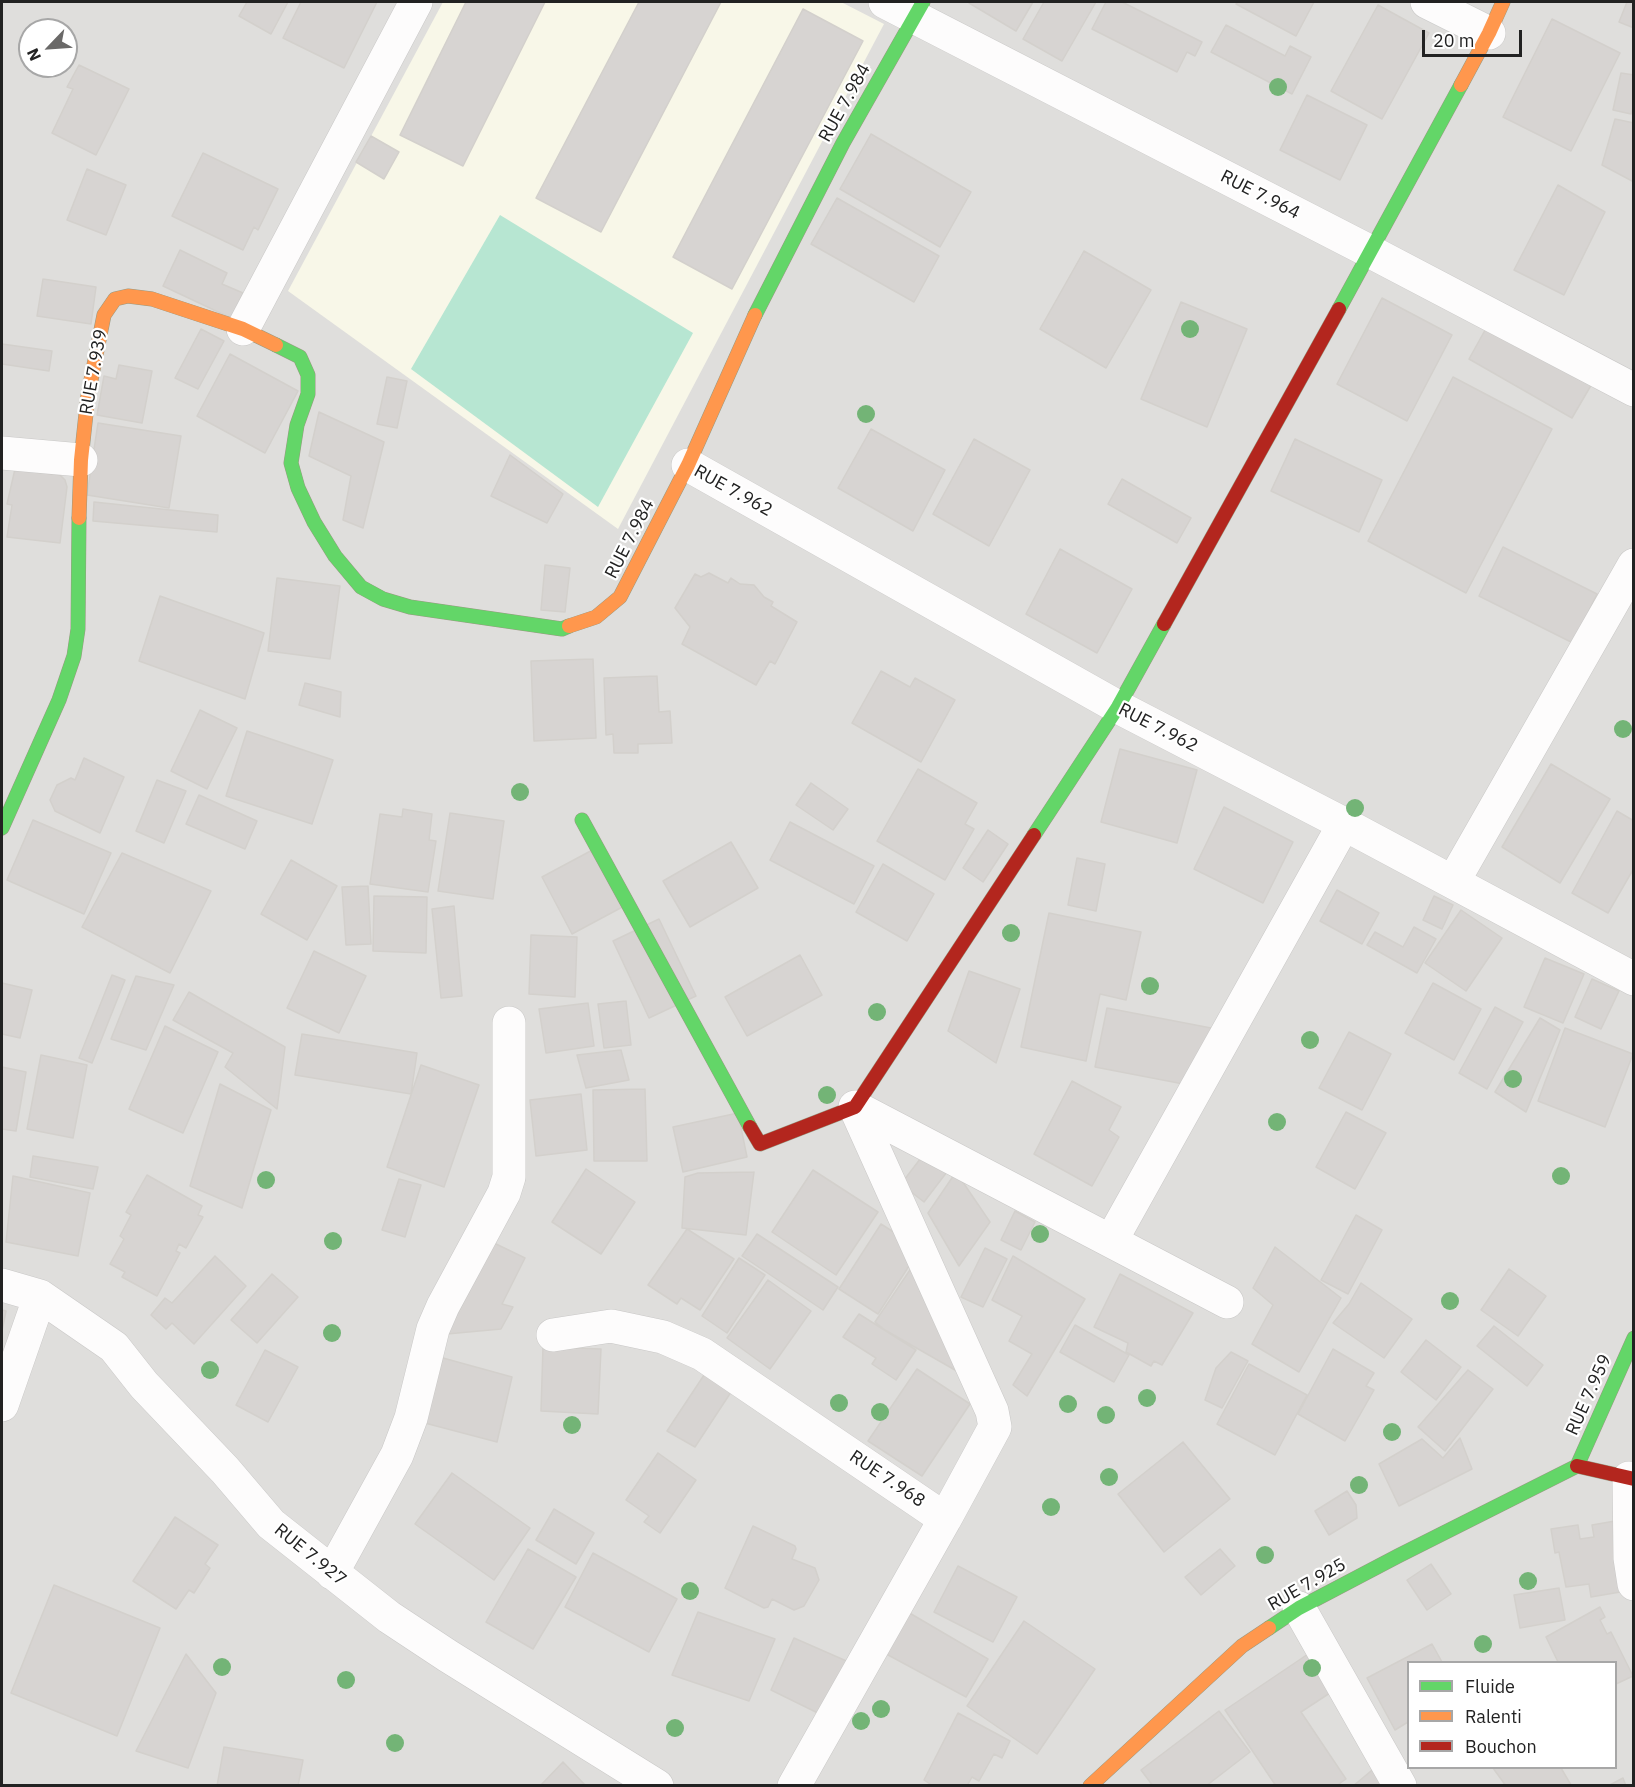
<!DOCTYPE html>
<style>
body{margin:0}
#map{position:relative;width:1635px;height:1787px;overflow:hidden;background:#f0eeeb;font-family:"IBM Plex Sans",sans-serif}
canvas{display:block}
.frame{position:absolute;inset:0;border:3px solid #222;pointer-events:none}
.legend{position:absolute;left:1407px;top:1661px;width:210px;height:108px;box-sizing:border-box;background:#fff;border:2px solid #a7a7a7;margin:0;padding:8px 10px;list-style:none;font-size:18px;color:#222}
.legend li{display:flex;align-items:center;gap:12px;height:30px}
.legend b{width:30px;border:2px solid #a7a7a7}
.north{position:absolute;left:18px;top:18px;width:60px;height:60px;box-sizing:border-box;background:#fff;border:2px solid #a7a7a7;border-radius:50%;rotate:245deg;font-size:16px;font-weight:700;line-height:24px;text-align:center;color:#222}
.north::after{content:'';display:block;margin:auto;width:21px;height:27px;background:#6a6968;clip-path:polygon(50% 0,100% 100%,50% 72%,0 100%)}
.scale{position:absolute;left:1422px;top:30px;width:100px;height:27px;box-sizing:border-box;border:3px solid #222;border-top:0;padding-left:8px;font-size:18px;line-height:21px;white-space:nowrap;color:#222;-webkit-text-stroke:4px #fff;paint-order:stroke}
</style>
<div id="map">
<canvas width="1635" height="1787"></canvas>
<div class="frame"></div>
<ul class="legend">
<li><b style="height:8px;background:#63d668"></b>Fluide</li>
<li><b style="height:8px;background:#ff974d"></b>Ralenti</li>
<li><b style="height:8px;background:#b3261e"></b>Bouchon</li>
</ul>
<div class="north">N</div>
<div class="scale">20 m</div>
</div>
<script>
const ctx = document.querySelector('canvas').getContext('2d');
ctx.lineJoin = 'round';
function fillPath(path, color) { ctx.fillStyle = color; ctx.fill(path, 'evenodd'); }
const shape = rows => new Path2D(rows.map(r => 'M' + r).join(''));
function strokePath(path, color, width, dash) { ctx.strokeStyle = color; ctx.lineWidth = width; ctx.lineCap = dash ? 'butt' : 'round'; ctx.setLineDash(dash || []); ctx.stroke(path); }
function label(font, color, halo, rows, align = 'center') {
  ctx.font = font + ' "IBM Plex Sans",sans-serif'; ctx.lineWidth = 4.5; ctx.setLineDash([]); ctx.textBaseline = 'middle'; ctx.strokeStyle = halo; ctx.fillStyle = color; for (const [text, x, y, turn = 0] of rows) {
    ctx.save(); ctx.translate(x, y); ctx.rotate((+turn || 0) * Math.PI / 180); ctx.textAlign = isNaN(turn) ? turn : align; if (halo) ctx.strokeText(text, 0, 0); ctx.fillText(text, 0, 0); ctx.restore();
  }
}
const residential = shape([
 [2,2,1633,2,1633,1785,2,1786],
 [30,30,66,30,66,66,30,66],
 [1408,1662,1616,1662,1616,1768,1408,1768]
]);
const education = shape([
 [443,2,841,2,884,24,618,529,288,291]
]);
const pitch = shape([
 [500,215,693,333,598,507,411,369]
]);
const building = shape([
 [247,2,288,2,271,34,239,16,247,2],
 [301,2,377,2,344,68,283,38,301,2],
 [466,2,545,2,463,166,400,135,466,2],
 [639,2,721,2,601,232,536,198,639,2],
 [969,2,1033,2,1016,31,969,3,969,2],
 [1044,2,1096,2,1062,61,1023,39,1044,2],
 [1106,2,1122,2,1202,42,1195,56,1187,52,1177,72,1092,29,1106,2],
 [1238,2,1314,2,1296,36,1236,4,1238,2],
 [1627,2,1634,2,1634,28,1619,22,1627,2],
 [1378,5,1429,33,1382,119,1331,91,1378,5],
 [803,9,863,41,732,289,673,257,803,9],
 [1552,19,1620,53,1571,151,1503,117,1552,19],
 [1226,25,1285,56,1290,46,1311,57,1292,94,1211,52,1226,25],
 [79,65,129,89,96,155,52,133,73,89,67,87,79,65],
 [1621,73,1634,75,1634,105,1631,114,1613,110,1621,73],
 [1307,95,1367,125,1340,180,1280,150,1307,95],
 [1615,119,1634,123,1634,182,1602,165,1615,119],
 [871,134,971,192,940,247,840,189,871,134],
 [371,136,399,152,384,179,356,162,371,136],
 [203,153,278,189,258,230,254,227,243,250,172,216,203,153],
 [87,169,126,185,106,235,67,220,87,169],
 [1558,185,1605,212,1564,295,1514,270,1558,185],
 [837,198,939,256,914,302,811,244,837,198],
 [180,250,227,273,222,284,243,293,231,318,163,286,180,250],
 [1084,251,1151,290,1106,368,1040,329,1084,251],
 [43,279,96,287,91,324,37,316,43,279],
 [1382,298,1452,335,1407,421,1337,384,1382,298],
 [1181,302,1247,329,1207,427,1141,399,1181,302],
 [1489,323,1593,382,1572,418,1469,359,1489,323],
 [201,329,224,341,198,389,175,378,201,329],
 [2,344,52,351,49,371,2,364,2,344],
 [230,354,298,391,265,453,197,416,230,354],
 [119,365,152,371,142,423,97,415,104,376,116,379,119,365],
 [387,377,407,381,397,428,377,424,387,377],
 [1453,377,1552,429,1466,593,1368,541,1453,377],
 [319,412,384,442,363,528,343,520,351,476,309,456,319,412],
 [98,423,181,436,169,508,87,495,98,423],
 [871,429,945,470,913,531,838,488,871,429],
 [974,439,1030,470,989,546,933,514,974,439],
 [1295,439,1382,480,1359,532,1271,491,1295,439],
 [510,455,563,494,547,523,491,496,510,455],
 [15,469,60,475,65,480,67,487,60,543,7,537,12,505,7,504,15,469],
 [1122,479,1191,518,1177,543,1108,504,1122,479],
 [94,502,218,515,217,532,93,521,94,502],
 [1503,547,1597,594,1573,643,1479,596,1503,547],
 [1060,549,1132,589,1097,653,1026,614,1060,549],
 [545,565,570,568,565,612,541,610,545,565],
 [709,573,728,583,731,578,740,584,754,585,764,597,773,602,771,606,797,622,775,664,770,661,756,685,682,644,690,627,675,608,695,574,701,577,709,573],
 [277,578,340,586,330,659,268,651,277,578],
 [160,596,264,633,245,699,139,661,160,596],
 [593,659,596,738,534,741,531,661,593,659],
 [881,671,910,687,915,678,955,700,921,762,852,723,881,671],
 [657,676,659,712,670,711,672,743,638,744,638,753,614,753,613,734,606,735,604,678,657,676],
 [305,683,341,692,340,717,299,705,305,683],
 [200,710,237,728,207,789,171,771,200,710],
 [247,731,333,760,312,824,226,796,247,731],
 [1120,749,1197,770,1177,843,1101,822,1120,749],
 [84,758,124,777,100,833,55,811,50,800,57,785,71,778,75,780,84,758],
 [1551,764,1610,799,1560,883,1502,847,1551,764],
 [918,769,977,803,965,824,974,829,945,880,877,841,918,769],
 [157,780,186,791,164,843,136,831,157,780],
 [811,783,848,809,833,830,796,805,811,783],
 [199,795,257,821,245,849,186,824,199,795],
 [1224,807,1293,842,1263,903,1194,869,1224,807],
 [403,809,432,814,429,840,436,841,428,892,370,884,380,814,402,817,403,809],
 [1617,811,1634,821,1634,868,1608,913,1572,893,1617,811],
 [450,813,504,821,493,899,438,891,450,813],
 [33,820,111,853,84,914,7,880,33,820],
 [790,822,874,866,854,904,770,860,790,822],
 [988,830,1008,844,983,882,963,868,988,830],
 [731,842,758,888,690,927,663,881,731,842],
 [598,847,628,904,572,934,542,877,598,847],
 [122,853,211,891,170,973,82,927,122,853],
 [1077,858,1105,864,1096,911,1068,905,1077,858],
 [291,860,337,886,307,940,261,914,291,860],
 [883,864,934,894,907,941,856,912,883,864],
 [368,886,371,944,346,945,342,887,368,886],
 [1337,890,1379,913,1362,944,1320,921,1337,890],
 [374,896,427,897,426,953,373,951,374,896],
 [1434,896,1453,905,1442,929,1423,920,1434,896],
 [454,906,462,996,441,998,432,909,454,906],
 [1461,910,1502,938,1466,991,1425,963,1461,910],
 [1049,913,1141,932,1126,1000,1100,994,1086,1061,1021,1047,1049,913],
 [659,919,696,996,649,1018,613,941,659,919],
 [1414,927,1436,939,1417,973,1367,945,1375,932,1403,947,1414,927],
 [531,935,577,937,575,997,529,994,531,935],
 [314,951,366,976,339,1033,287,1008,314,951],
 [800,955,822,995,747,1036,725,997,800,955],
 [1545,958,1584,974,1563,1023,1524,1007,1545,958],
 [969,971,1020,989,996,1063,948,1031,969,971],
 [112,975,125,980,92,1063,79,1058,112,975],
 [136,976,174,985,146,1050,111,1039,136,976],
 [1592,979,1619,991,1601,1029,1575,1017,1592,979],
 [2,983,32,990,20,1038,2,1034,2,983],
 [1433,983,1481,1009,1454,1060,1405,1033,1433,983],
 [189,992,285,1047,277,1109,225,1067,233,1053,173,1020,189,992],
 [626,1001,631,1045,604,1048,598,1004,626,1001],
 [588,1003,594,1046,546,1053,539,1009,588,1003],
 [1495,1007,1523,1022,1487,1089,1459,1073,1495,1007],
 [1107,1008,1211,1028,1199,1087,1095,1067,1107,1008],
 [1540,1018,1560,1030,1526,1112,1495,1092,1540,1018],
 [165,1026,218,1052,183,1133,129,1109,165,1026],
 [1565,1028,1633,1054,1605,1127,1538,1101,1565,1028],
 [1349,1032,1391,1054,1362,1110,1319,1088,1349,1032],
 [302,1034,417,1053,411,1094,295,1075,302,1034],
 [621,1050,629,1080,586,1088,577,1055,621,1050],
 [41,1055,87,1065,73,1138,27,1129,41,1055],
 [421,1065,479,1085,444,1187,387,1167,421,1065],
 [2,1067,26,1072,16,1131,2,1129,2,1067],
 [1072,1081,1121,1107,1109,1130,1119,1137,1092,1186,1034,1154,1072,1081],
 [220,1084,271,1110,242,1208,190,1186,220,1084],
 [645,1089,647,1161,594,1161,593,1090,645,1089],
 [581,1094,587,1150,536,1156,530,1100,581,1094],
 [1346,1112,1386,1133,1355,1189,1316,1167,1346,1112],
 [738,1113,747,1157,683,1172,673,1127,738,1113],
 [927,1150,950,1168,924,1202,901,1184,927,1150],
 [33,1156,98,1167,93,1189,30,1177,33,1156],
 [586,1169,635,1202,601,1254,552,1222,586,1169],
 [813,1170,878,1212,836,1275,772,1232,813,1170],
 [754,1172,746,1235,682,1228,685,1177,698,1173,754,1172],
 [956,1172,990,1222,959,1266,928,1213,956,1172],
 [147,1175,202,1206,198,1215,203,1217,186,1248,179,1244,176,1251,180,1253,157,1296,122,1277,125,1272,110,1264,124,1239,120,1236,131,1215,126,1212,147,1175],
 [13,1176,90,1193,78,1256,6,1242,13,1176],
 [399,1179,421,1185,405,1237,382,1230,399,1179],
 [1015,1211,1035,1222,1021,1250,1001,1240,1015,1211],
 [1356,1215,1382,1230,1348,1294,1321,1280,1356,1215],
 [881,1224,920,1249,878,1314,839,1289,881,1224],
 [687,1229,734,1259,700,1310,681,1298,677,1304,648,1285,687,1229],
 [757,1234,838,1287,823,1310,742,1256,757,1234],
 [494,1243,525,1258,502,1304,513,1307,501,1329,447,1334,494,1243],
 [1275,1247,1341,1298,1299,1372,1252,1344,1273,1305,1253,1288,1275,1247],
 [985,1248,1007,1259,983,1307,961,1297,985,1248],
 [920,1255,969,1378,885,1330,875,1322,920,1255],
 [215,1256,246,1286,194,1344,172,1323,166,1329,151,1315,165,1298,172,1303,215,1256],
 [1013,1256,1085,1299,1027,1396,1013,1385,1032,1354,1009,1341,1022,1316,992,1300,1013,1256],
 [739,1258,765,1275,727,1333,702,1316,739,1258],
 [1509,1269,1546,1296,1518,1336,1481,1310,1509,1269],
 [272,1274,298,1297,257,1343,231,1320,272,1274],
 [1120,1274,1193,1313,1162,1365,1154,1361,1151,1366,1126,1352,1128,1343,1094,1327,1120,1274],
 [768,1280,811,1311,770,1369,727,1338,768,1280],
 [1361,1283,1412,1319,1384,1358,1333,1323,1349,1304,1361,1283],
 [2,1310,6,1311,2,1331,2,1310],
 [859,1314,916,1350,896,1380,872,1364,876,1358,843,1337,859,1314],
 [1075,1325,1129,1355,1114,1382,1060,1352,1075,1325],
 [1494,1326,1543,1365,1527,1386,1477,1346,1494,1326],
 [1426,1340,1461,1367,1436,1400,1401,1372,1426,1340],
 [543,1347,601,1349,598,1414,541,1411,543,1347],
 [1333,1349,1374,1373,1366,1386,1374,1390,1345,1441,1298,1414,1333,1349],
 [265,1350,298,1367,268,1422,236,1405,265,1350],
 [1231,1352,1248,1361,1222,1408,1205,1400,1216,1368,1231,1352],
 [443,1358,512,1377,497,1442,421,1422,443,1358],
 [1249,1364,1307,1395,1275,1455,1217,1424,1249,1364],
 [710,1366,737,1383,695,1447,667,1431,710,1366],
 [917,1369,970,1404,922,1476,868,1441,917,1369],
 [1468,1370,1493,1389,1445,1451,1418,1427,1468,1370],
 [1460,1438,1472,1469,1399,1506,1379,1464,1422,1439,1443,1458,1460,1438],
 [1183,1442,1230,1499,1164,1552,1118,1494,1183,1442],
 [658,1453,696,1480,660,1533,644,1522,649,1516,626,1500,658,1453],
 [452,1473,530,1528,494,1580,415,1524,452,1473],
 [1347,1491,1356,1505,1357,1518,1329,1535,1315,1511,1347,1491],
 [554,1509,594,1533,576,1564,536,1540,554,1509],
 [175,1517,218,1545,205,1564,210,1568,194,1593,189,1590,176,1609,133,1581,175,1517],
 [1615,1521,1626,1591,1591,1597,1589,1584,1566,1587,1559,1552,1555,1553,1551,1529,1578,1525,1580,1539,1594,1537,1592,1525,1615,1521],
 [753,1526,795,1546,796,1549,792,1559,815,1568,819,1580,804,1606,794,1610,772,1599,768,1607,764,1608,725,1588,753,1526],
 [528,1549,576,1577,533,1649,486,1622,528,1549],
 [1220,1549,1235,1566,1201,1595,1185,1577,1220,1549],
 [593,1553,677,1599,649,1652,565,1607,593,1553],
 [1431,1564,1451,1594,1427,1610,1407,1580,1431,1564],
 [958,1566,1017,1597,993,1642,934,1612,958,1566],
 [54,1585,160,1628,117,1736,11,1693,54,1585],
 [1559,1588,1565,1620,1520,1628,1514,1595,1559,1588],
 [1600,1607,1605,1617,1600,1620,1607,1634,1611,1632,1633,1676,1616,1684,1616,1662,1558,1662,1546,1637,1600,1607],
 [901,1608,988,1659,966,1697,877,1649,901,1608],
 [698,1612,775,1639,749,1701,672,1675,698,1612],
 [1024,1621,1095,1669,1037,1754,967,1706,1024,1621],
 [794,1638,851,1663,826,1717,771,1690,794,1638],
 [1432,1644,1442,1662,1408,1662,1408,1722,1395,1730,1367,1678,1432,1644],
 [1314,1650,1339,1687,1301,1712,1346,1779,1336,1786,1276,1786,1225,1710,1314,1650],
 [186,1654,216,1693,188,1768,136,1751,186,1654],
 [1219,1711,1250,1752,1206,1786,1153,1786,1141,1770,1219,1711],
 [958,1713,1010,1741,1002,1758,994,1754,979,1781,972,1777,967,1786,933,1786,924,1780,958,1713],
 [224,1747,303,1760,298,1786,217,1786,224,1747],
 [563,1762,586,1786,540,1786,563,1762],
 [1377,1766,1387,1786,1353,1786,1377,1766],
 [1493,1768,1561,1768,1571,1785,1506,1786,1493,1768],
 [1623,1778,1626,1786,1608,1786,1623,1778]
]);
const street = shape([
 [885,2,1371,252,1634,390],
 [1427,2,1489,33],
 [243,329,416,2],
 [2,453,81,460],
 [688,465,1118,707,1344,824,1634,979],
 [1453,882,1634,565],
 [855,1107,992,1411,995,1427,945,1519],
 [855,1107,1227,1302],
 [1111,1241,1344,824],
 [2,1285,40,1296,114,1347,144,1385,225,1470,271,1524,389,1617,448,1656,657,1786],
 [553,1335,611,1326,663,1337,702,1354,945,1519,794,1786],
 [2,1405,40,1296],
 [1629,1478,1630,1558,1634,1584],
 [332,1573,397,1455,411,1418,433,1329,443,1306,504,1193,509,1177,509,1023],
 [1299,1608,1400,1786]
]);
const fast = shape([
 [1339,309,1461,85],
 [755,315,843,143,923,2],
 [276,345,300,357,308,375,308,394,297,425,291,463,298,488,314,522,335,556,361,587,383,599,410,607,562,629,569,626],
 [582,820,750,1127],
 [2,828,59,700,74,656,78,629,79,518],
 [1034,835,1118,707,1164,624],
 [1577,1466,1634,1338],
 [1269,1628,1299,1608,1398,1556,1577,1466]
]);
const slow = shape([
 [1461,85,1489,33,1503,2],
 [79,518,81,460,88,395,104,315,115,299,128,296,152,299,243,329,276,345],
 [569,626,596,617,620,597,688,465,755,315],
 [1090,1786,1242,1646,1269,1628]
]);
const jam = shape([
 [1164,624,1339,309],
 [750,1127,760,1144,855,1107,1034,835],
 [1577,1466,1634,1479]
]);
const trees = [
 [1278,87],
 [1190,329],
 [866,414],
 [1623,729],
 [520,792],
 [1355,808],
 [1011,933],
 [1150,986],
 [877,1012],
 [1310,1040],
 [1513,1079],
 [827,1095],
 [1277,1122],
 [1561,1176],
 [266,1180],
 [1040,1234],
 [333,1241],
 [1450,1301],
 [332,1333],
 [210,1370],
 [1147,1398],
 [839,1403],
 [1068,1404],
 [880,1412],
 [1106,1415],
 [572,1425],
 [1392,1432],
 [1109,1477],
 [1359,1485],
 [1051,1507],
 [1265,1555],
 [1528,1581],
 [690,1591],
 [1483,1644],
 [222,1667],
 [1312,1668],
 [346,1680],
 [881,1709],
 [861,1721],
 [675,1728],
 [395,1743]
];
const streetNames = [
 ["RUE 7.984",845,103,-61],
 ["RUE 7.964",1260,195,27],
 ["RUE 7.939",94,372,-80],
 ["RUE 7.962",733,491,29],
 ["RUE 7.984",630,539,-63],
 ["RUE 7.962",1158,728,27],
 ["RUE 7.959",1589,1395,-66],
 ["RUE 7.968",887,1479,34],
 ["RUE 7.927",310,1555,39],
 ["RUE 7.925",1307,1585,-30]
];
fillPath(residential, '#dfdedc');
fillPath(education, '#f8f7e8');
fillPath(pitch, '#b7e6d2');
fillPath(building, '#d7d4d2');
strokePath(building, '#d3d0cc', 1.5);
strokePath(street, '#c9c8c7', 34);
strokePath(fast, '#999a82', 15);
strokePath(slow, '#999a82', 15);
strokePath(jam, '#999a82', 15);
strokePath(street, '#fdfcfc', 33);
strokePath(fast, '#63d668', 14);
strokePath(slow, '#ff974d', 14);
strokePath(jam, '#b3261e', 14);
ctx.fillStyle = '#73b476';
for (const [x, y] of trees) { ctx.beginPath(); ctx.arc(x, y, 9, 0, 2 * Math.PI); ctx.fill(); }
label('18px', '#222', '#fff', streetNames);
</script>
